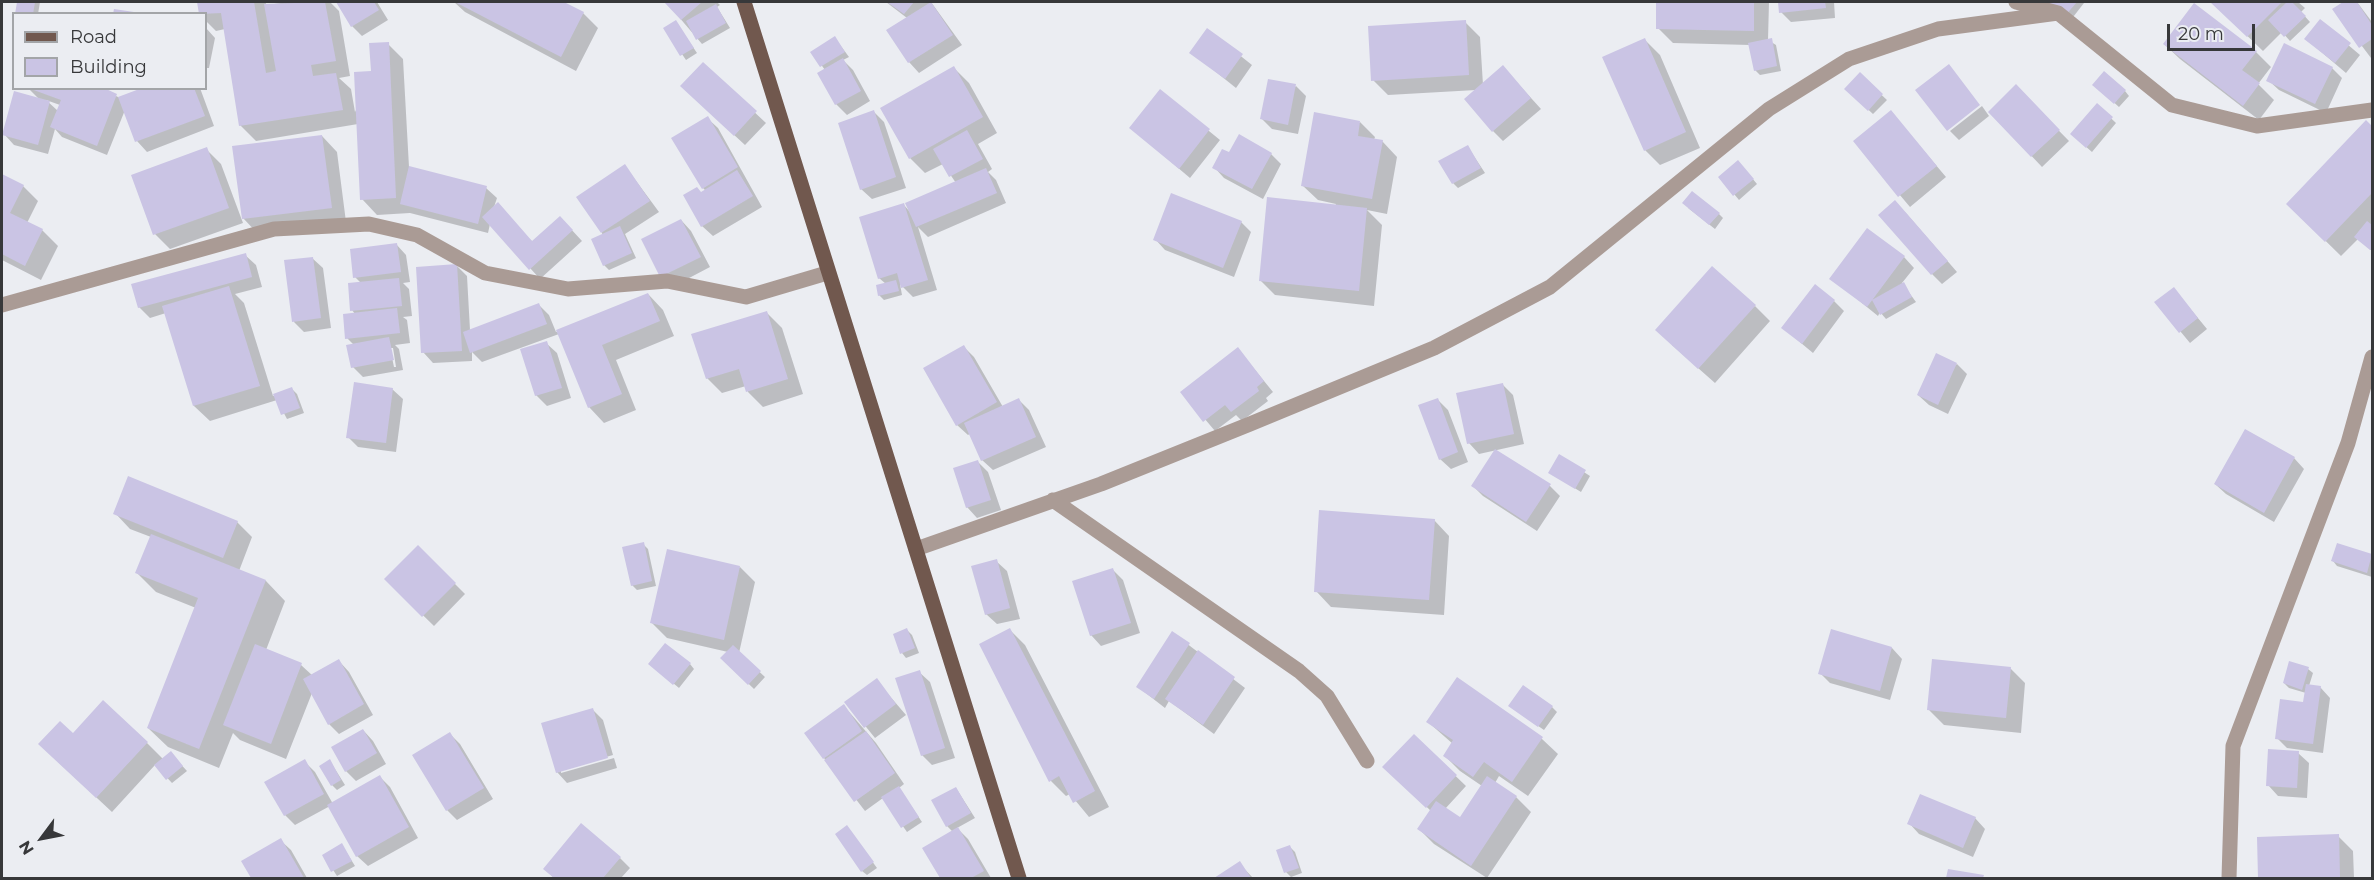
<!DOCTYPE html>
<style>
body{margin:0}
#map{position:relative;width:2374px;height:880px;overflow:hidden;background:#ebedf2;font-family:Montserrat,sans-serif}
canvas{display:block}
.frame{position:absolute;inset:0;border:3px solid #37383a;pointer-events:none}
.legend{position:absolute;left:12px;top:12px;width:195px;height:78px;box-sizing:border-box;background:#ebedf2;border:2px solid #a3a5a8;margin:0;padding:8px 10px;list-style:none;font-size:18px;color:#37383a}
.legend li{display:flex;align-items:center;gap:12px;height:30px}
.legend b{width:30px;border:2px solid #a3a5a8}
.north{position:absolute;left:12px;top:808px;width:60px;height:60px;-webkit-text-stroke:4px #ebedf2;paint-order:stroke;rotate:238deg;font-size:16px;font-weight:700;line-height:24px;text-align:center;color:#37383a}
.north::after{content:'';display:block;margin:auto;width:21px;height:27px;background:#37383a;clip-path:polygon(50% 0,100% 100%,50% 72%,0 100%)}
.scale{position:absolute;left:2167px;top:24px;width:88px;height:27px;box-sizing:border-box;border:3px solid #37383a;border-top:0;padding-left:8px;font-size:18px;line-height:21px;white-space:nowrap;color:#37383a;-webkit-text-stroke:4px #ebedf2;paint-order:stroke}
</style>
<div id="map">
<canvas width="2374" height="880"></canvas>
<div class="frame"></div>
<ul class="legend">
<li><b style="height:8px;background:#71584e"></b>Road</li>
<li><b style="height:16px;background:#cac4e4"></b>Building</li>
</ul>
<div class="north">N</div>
<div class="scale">20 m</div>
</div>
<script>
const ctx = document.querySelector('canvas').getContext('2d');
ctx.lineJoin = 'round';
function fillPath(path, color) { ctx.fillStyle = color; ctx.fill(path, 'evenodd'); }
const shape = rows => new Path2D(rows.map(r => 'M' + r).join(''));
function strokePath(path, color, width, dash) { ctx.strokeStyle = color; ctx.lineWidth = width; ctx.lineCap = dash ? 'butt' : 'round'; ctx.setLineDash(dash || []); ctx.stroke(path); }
const shadow = shape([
 [18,2,40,2,38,14,17,14],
 [198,2,265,2,267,5,288,2,330,2,339,11,350,76,339,78,351,89,355,112,388,44,403,59,409,167,486,188,497,198,494,207,533,242,570,228,582,241,540,279,490,224,488,233,410,213,377,215,362,199,358,124,256,141,240,125,225,29,216,31,206,21,206,14,200,14],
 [338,2,377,2,388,20,362,36,352,26],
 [454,2,561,2,583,13,598,28,576,71,465,12],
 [666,2,717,2,720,5,717,7,730,28,702,44],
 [886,2,931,2,962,45,919,73,909,62,907,18],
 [1658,2,1769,2,1768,40,1776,45,1781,71,1760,75,1755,70,1750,45,1673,43,1658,28],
 [1780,2,1834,2,1835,18,1791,22,1781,12],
 [2046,2,2083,2,2084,3,2070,21],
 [2212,2,2298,2,2305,8,2301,12,2310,22,2290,41,2282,32,2263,51],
 [2346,2,2357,2,2372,22,2371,58,2334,9],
 [2320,21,2360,55,2346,73,2306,39],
 [676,22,697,53,686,60,665,29],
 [1465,22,1480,37,1483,85,1503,67,1541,109,1503,141,1493,131,1476,90,1388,95,1373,80],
 [206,28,215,38,209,68,206,68],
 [1208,30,1252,65,1236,88,1191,52],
 [835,38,849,57,843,60,853,70,870,101,847,115,836,104,825,70,812,52],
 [1645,40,1660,55,1700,148,1660,165,1645,150],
 [2164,44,2256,52,2271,67,2258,84,2274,100,2259,120,2180,59],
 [703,64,766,123,745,145,693,97],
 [954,68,969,83,997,133,978,144,992,169,988,172,996,180,1006,203,928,237,918,227,937,290,913,297,900,284,902,295,884,300,879,295,886,284,879,278,904,205,910,212,956,183,943,164,925,173,910,158],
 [2332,68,2342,78,2326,113,2279,90,2268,80],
 [1860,75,1887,100,1873,114,1846,89],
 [1296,86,1306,96,1298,134,1272,129,1262,119],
 [2016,87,2069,141,2042,167,1990,112],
 [28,88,100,88,120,98,146,88,200,88,214,126,147,152,137,141,125,110,107,155,62,137,55,129,48,154,14,145,4,134,39,99],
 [46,100,60,105,58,111],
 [2099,89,2125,91,2129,96,2119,107],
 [1160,91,1220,140,1190,178,1131,128],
 [2097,105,2116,123,2092,152,2077,139],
 [1982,106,1989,116,1959,140,1950,131],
 [874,112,884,122,906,188,872,199,861,189],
 [1891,112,1946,177,1910,207,1855,142],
 [707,118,718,128,762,207,713,236,702,226,702,193,706,191,703,188],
 [1360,122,1375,137,1374,140,1382,141,1397,157,1387,214,1367,210,1382,225,1374,306,1275,295,1260,280,1335,206,1336,204,1318,200,1302,185],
 [2366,122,2372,128,2372,251,2358,239,2341,256,2288,204],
 [322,136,337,152,346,222,258,234,243,218],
 [1468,147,1485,173,1458,188,1453,183],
 [206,149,221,164,243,223,170,249,155,234],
 [1230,154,1271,154,1281,164,1263,199,1224,178,1214,167],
 [625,166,659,212,625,234,636,258,609,270,604,265,602,232],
 [1742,166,1757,184,1739,200,1720,177],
 [2,175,23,186,38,201,27,223,42,230,58,246,41,280,2,260],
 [1688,208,1719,214,1723,218,1715,229],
 [1905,212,1957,272,1942,284,1932,274],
 [681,220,691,231,710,267,672,287,643,239],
 [1241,222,1251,232,1234,277,1165,250,1155,239],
 [396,244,406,255,410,282,403,283,409,289,412,316,403,317,407,320,410,343,395,345,399,349,403,370,363,377,353,367,354,345,347,338,355,314,352,310,361,283,355,277],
 [390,348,393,348,396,367,394,367],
 [245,255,256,265,262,287,235,294,244,303,273,396,292,389,297,394,304,413,287,419,277,400,210,421,194,406,166,313,150,318,139,307],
 [1904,257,1914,268,1902,283,1916,302,1886,319,1880,312,1878,316,1831,278],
 [312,258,323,268,331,328,304,332,294,322,286,261],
 [457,266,467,276,470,330,539,305,549,315,556,332,648,294,663,310,674,336,616,360,636,410,604,423,589,407,559,334,482,362,472,352,472,361,433,363,423,352],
 [2174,289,2207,329,2190,343,2156,302],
 [1834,301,1844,311,1813,353,1783,328],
 [1755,306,1770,321,1715,383,1672,345],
 [766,312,782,328,803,394,763,407,748,392,746,386,722,393,707,378],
 [546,343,557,353,571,398,547,406,536,395],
 [964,347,974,357,1003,407,1019,400,1029,410,1046,447,993,470,982,460,971,433,968,435,957,425],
 [1238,349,1273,392,1266,398,1268,401,1242,421,1236,415,1215,431,1182,392],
 [1957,364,1967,374,1948,414,1929,405,1918,395],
 [1502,384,1513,395,1524,444,1479,454,1469,443],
 [392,389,403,399,396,452,358,447,348,437],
 [1438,400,1448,410,1468,462,1451,469,1440,459],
 [1559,456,1590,476,1581,492,1550,473],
 [2294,458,2304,469,2274,522,2226,494,2215,484],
 [978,462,988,472,1001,510,977,518,967,507],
 [1473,486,1550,486,1560,496,1537,531,1483,496],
 [115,513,237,522,252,537,239,571,266,581,285,601,266,650,301,665,313,676,339,661,349,672,373,715,339,734,329,724,312,693,286,759,240,740,233,733,219,768,168,747,148,728,196,608,156,592,137,573,151,537,130,529],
 [1434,520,1449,536,1444,615,1331,607,1316,591],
 [643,544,648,549,656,586,637,590,632,585],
 [2338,545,2372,556,2372,577,2337,566,2333,561],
 [418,547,465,594,434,626,386,579],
 [996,561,1007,571,1020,619,997,624,986,614],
 [740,567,755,582,739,653,765,677,754,689,722,658,728,652,667,638,652,623],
 [1113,570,1123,580,1140,633,1101,646,1091,635],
 [907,630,912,635,919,653,906,658,902,653],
 [1010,630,1025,645,1109,807,1089,817,1070,794,1066,796,1051,781],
 [1173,633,1245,688,1214,734,1169,701,1165,708,1138,687],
 [1892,648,1902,659,1890,700,1830,683,1820,673],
 [690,664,694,669,679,688,655,668],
 [2010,668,2025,683,2021,733,1944,725,1929,710],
 [2308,669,2313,673,2309,686,2320,687,2330,698,2323,753,2287,748,2277,738,2304,703,2306,693,2289,688,2284,683],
 [919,672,930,682,955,758,932,765,922,755],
 [1458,679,1542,739,1558,754,1528,796,1499,776,1495,783,1516,797,1531,812,1487,878,1434,844,1419,829,1431,811,1395,777,1414,736,1466,786,1445,809,1460,819,1482,786,1460,771,1445,756,1453,744,1428,722],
 [876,680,906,715,875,738,846,702],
 [844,706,876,743,904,784,899,788,922,822,907,832,883,798,865,811,824,758],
 [1552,707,1557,712,1544,730,1515,710],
 [593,710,603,720,613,755,561,770,561,773,614,758,617,768,567,783,557,772],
 [363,730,373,741,386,764,356,781,346,771],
 [450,734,460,744,493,799,457,820,447,810],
 [73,735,147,743,163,759,175,758,187,771,172,783,155,765,112,812,55,759],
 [2298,753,2309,763,2307,798,2278,796,2268,785],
 [304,761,315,772,333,804,380,777,390,787,418,838,368,866,357,856,330,806,295,825,285,815],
 [330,761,345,785,337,790,332,785],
 [956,788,975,818,957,828,968,839,991,878,942,878,924,848,953,832,947,826],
 [1975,818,1985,829,1973,857,1919,834,1909,823],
 [847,827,877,868,867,875,862,871],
 [2338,836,2353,851,2354,878,2260,878,2259,838],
 [280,840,291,850,307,878,253,878,243,861],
 [342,845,355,866,337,876,324,856],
 [1290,847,1295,852,1302,873,1291,877,1286,872],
 [620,858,630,868,621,878,554,878,545,869],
 [1239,863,1253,878,1216,878],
 [1949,871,1983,877,1985,878,1948,878]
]);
const building = shape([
 [17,2,35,2,33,14,15,14],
 [197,2,254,2,266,73,276,71,264,4,325,2,336,61,311,65,313,76,336,73,343,110,239,126,221,13,199,14],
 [336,2,374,2,379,10,351,27],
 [455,2,564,2,584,12,561,57],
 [664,2,702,2,681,20],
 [887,2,914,2,904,14],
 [931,2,953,35,908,63,886,30],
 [1656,2,1754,2,1754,31,1656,29],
 [1778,2,1825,2,1826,8,1779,13],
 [2044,2,2077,2,2064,17],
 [2210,2,2282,2,2247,37],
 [2287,2,2292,2,2306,16,2284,37,2268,20],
 [2343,2,2357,2,2372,25,2372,39,2359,48,2332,9],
 [2194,3,2257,51,2242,70,2260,83,2243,106,2163,44],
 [716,4,726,23,696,40,686,21],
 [114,9,134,12,134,14,113,14],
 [2320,19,2351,43,2335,63,2304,39],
 [676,20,694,48,680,56,663,28],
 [1466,20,1469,75,1371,81,1368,26],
 [1207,28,1243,54,1225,79,1189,53],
 [835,36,845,52,820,67,810,52],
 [1645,38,1686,132,1644,151,1602,57],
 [1772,38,1777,66,1754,71,1748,43],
 [389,42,396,198,360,200,354,72,371,71,369,43],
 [2284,43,2333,67,2315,104,2266,81],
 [843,58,861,91,835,105,817,73],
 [703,62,757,111,734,136,680,86],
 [1949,64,1980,105,1947,131,1915,90],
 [1503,65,1531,98,1492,132,1464,99],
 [954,66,983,117,909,159,880,108],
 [2104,71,2126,90,2114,104,2092,85],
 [1860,72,1883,94,1868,111,1844,89],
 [1268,79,1296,84,1288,125,1260,119],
 [2016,84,2060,130,2031,157,1988,112],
 [104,88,117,94,97,146,50,127,61,100,31,89],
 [142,88,194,88,205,116,135,142,118,97],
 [1160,89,1210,129,1179,169,1129,128],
 [14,91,50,101,38,145,2,135],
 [2097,103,2113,117,2086,148,2070,134],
 [874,110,896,177,860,190,838,123],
 [1891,110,1937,166,1898,197,1853,141],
 [1314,112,1360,121,1358,136,1383,140,1372,199,1301,186],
 [708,116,738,167,702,189,671,138],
 [2366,120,2372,126,2372,193,2325,242,2286,204],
 [967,130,983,159,949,177,933,149],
 [1239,134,1272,153,1252,189,1212,168,1222,149,1229,152],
 [322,135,332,208,242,219,232,146],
 [1468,145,1481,168,1452,184,1438,161],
 [207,147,229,208,153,235,131,175],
 [1738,160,1754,179,1733,196,1718,177],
 [625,164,650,201,601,233,576,197],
 [409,166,487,186,478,224,400,204],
 [986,168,997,193,916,227,905,203],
 [737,170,753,196,701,227,683,195,697,187,701,192],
 [2,174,24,185,10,213,43,229,25,266,2,254],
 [1692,191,1720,213,1709,225,1682,203],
 [1171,193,1242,221,1223,268,1153,240],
 [1267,197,1367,208,1359,291,1259,281],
 [1895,200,1948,261,1931,275,1878,215],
 [498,202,532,241,560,216,573,230,529,270,482,217],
 [904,203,928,280,901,288,897,273,878,279,859,217],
 [681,219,701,257,660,277,641,239],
 [2367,221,2372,225,2372,247,2370,250,2354,237],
 [620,226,632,253,603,266,591,239],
 [1867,228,1905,256,1867,307,1829,279],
 [397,243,401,272,353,278,350,249],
 [246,253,252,277,138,308,131,284],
 [313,257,321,318,292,322,284,260],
 [457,264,462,351,421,353,416,267],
 [1712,266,1756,305,1698,369,1655,330],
 [399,278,402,306,350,311,348,283],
 [896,280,899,291,878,296,876,285],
 [1904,282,1912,297,1880,315,1872,300],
 [1815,284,1835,300,1802,344,1781,328],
 [229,286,260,386,193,406,162,306],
 [2174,287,2198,318,2179,333,2154,302],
 [648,293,660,321,602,345,622,394,588,408,556,330],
 [539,303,547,324,470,353,463,332],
 [397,308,400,333,345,339,343,314],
 [767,311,788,379,746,392,739,369,706,379,691,334],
 [389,337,394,360,351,368,346,345],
 [547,341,562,388,535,396,520,349],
 [964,345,997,402,956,426,923,368],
 [1238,347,1264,381,1257,387,1259,391,1231,412,1225,405,1203,422,1180,392],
 [1936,353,1957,363,1938,405,1917,395],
 [354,382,393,388,386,443,346,438],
 [1503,383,1514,434,1467,444,1456,393],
 [292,387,300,408,281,415,273,394],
 [1019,398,1036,437,981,461,964,423],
 [1438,398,1458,452,1439,460,1418,405],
 [2245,429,2295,457,2264,513,2214,484],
 [1495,449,1551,484,1526,522,1471,486],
 [1559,454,1586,470,1575,489,1548,473],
 [978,460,991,500,966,508,953,468],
 [128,476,238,521,223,558,113,514],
 [1319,510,1435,519,1429,600,1314,592],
 [151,534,266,580,199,749,147,728,198,598,135,573],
 [644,542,652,581,631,586,622,547],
 [2337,543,2372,554,2367,573,2331,561],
 [418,545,456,583,422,617,384,579],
 [667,549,740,566,724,640,650,623],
 [997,559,1010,608,985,615,971,566],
 [1113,568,1131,623,1090,636,1072,581],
 [907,628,915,648,900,654,893,634],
 [1010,628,1095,791,1073,803,1059,776,1049,782,979,644],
 [1831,629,1892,647,1880,691,1818,674],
 [1172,631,1190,643,1154,699,1136,687],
 [665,643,691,663,673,685,648,664],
 [255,644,302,663,271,744,223,725],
 [733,645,761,671,748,685,720,658],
 [1198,650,1235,677,1203,725,1165,699],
 [339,659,364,704,328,725,303,679],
 [1932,659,2011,667,2006,718,1927,710],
 [2289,661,2309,667,2302,690,2283,683],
 [920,670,945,748,921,756,895,678],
 [1457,677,1543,737,1512,782,1484,762,1473,777,1443,756,1453,740,1426,722],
 [877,678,896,704,864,728,844,702],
 [2306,684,2321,686,2313,744,2275,739,2280,699,2303,702],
 [1523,685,1553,706,1538,727,1508,706],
 [103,700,148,742,96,798,38,744,60,721,73,733],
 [844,704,862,731,823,759,804,733],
 [593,708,608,758,556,773,541,723],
 [363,729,377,753,345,772,331,747],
 [866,731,895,773,854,802,824,760],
 [450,732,484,788,446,811,412,755],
 [1414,734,1457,775,1426,808,1382,767],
 [2268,749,2299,751,2297,788,2266,786],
 [171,751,183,766,166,780,154,765],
 [305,759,324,794,284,816,264,782],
 [330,759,341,780,331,786,319,766],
 [380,775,409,827,356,857,327,805],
 [1487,776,1517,796,1471,866,1417,829,1436,801,1460,817],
 [899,786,919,817,901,828,881,797],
 [956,787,971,813,946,827,931,800],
 [1920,794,1976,817,1963,848,1907,824],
 [581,823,621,857,603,878,554,878,543,869],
 [847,825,874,862,861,872,835,834],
 [958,827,984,871,971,878,940,878,922,848],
 [2339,834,2340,878,2258,878,2257,837],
 [281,838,304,878,251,878,241,861],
 [342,843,352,861,331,872,322,855],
 [1290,845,1299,868,1284,873,1276,850],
 [1240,861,1251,878,1214,878],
 [1948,869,1984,875,1983,878,1946,878]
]);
const minor = shape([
 [2016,2,2058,13,2172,105,2257,126,2372,110],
 [2,305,274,229,369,224,417,235,485,273,568,289,667,281,746,297,827,273],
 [1053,500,1299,671,1327,696,1367,761],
 [916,549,1101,484,1250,424,1434,348,1550,287,1769,109,1849,59,1938,29,2058,13],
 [2229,878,2233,746,2348,443,2372,357]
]);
const major = shape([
 [744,2,1019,878]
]);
fillPath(shadow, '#0003');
fillPath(building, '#cac4e4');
strokePath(minor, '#aa9b95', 15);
strokePath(major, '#71584e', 15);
</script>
